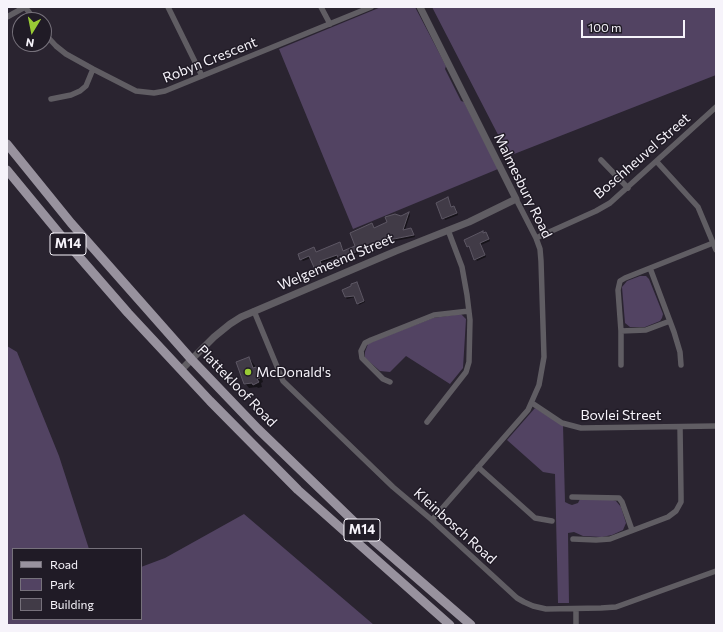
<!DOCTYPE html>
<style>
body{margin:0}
#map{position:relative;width:723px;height:632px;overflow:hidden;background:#2a2430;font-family:Commissioner,sans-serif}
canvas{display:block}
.frame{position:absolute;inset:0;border:8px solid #f6f3fa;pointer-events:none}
.legend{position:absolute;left:12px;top:548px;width:130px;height:72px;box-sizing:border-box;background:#201b26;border:1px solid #76717b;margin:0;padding:5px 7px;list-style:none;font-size:12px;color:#f6f3fa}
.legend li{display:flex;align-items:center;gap:8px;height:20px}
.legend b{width:20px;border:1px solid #76717b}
.north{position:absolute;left:12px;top:12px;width:40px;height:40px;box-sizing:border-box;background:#201b26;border:1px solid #76717b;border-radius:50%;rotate:190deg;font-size:11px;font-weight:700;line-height:16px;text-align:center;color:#f6f3fa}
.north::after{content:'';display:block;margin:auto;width:14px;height:18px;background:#99cb35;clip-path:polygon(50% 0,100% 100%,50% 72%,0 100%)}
.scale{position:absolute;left:581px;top:20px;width:104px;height:18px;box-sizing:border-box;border:2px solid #f6f3fa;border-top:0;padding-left:5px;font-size:12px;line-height:14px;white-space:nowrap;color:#f6f3fa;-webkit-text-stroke:3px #201b26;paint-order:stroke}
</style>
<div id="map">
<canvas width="723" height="632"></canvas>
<div class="frame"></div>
<ul class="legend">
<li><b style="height:5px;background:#98929e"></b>Road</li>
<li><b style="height:11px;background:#524362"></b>Park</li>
<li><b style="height:11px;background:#413b47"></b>Building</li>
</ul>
<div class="north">N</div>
<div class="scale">100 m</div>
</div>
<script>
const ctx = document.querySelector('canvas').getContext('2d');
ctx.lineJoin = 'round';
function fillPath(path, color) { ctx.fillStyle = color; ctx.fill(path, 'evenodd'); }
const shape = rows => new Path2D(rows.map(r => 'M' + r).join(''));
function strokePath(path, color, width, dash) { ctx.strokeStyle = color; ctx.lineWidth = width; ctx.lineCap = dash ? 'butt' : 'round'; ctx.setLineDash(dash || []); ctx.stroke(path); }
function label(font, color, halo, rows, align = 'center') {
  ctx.font = font + ' Commissioner,sans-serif'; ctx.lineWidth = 3; ctx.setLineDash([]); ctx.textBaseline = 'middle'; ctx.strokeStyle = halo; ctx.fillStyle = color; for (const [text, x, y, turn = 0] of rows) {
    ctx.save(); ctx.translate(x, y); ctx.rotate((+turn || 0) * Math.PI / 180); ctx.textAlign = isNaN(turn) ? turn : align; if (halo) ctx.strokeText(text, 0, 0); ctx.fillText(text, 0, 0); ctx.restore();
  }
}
const green = shape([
 [381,7,415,7,446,66,445,69,461,101,464,102,498,169,353,229,279,49],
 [432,7,716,7,716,75,509,156],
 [640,276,646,276,649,279,663,314,662,318,660,321,645,327,630,327,625,323,622,287,627,281],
 [461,314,466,319,463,368,450,384,406,356,390,372,380,371,365,358,365,352,368,344,376,340,433,318],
 [7,346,17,352,59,456,89,549,13,549,13,619,141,619,141,567,165,558,244,514,374,625,7,625],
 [535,408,563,425,565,502,569,504,572,505,578,503,580,499,613,500,616,501,621,507,626,523,623,530,612,535,602,537,583,536,574,532,568,533,569,603,558,603,555,474,543,472,507,440]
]);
const shadow = shape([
 [447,199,452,208,454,207,456,209,458,215,445,220,437,203],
 [409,213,410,215,405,230,411,229,415,237,390,242,391,244,387,245,386,244,371,249,372,251,364,254,362,252,347,258,348,262,343,264,339,257,321,263,324,271,319,273,311,258,303,261,301,259,314,248,317,253,340,243,344,251,357,246,372,224,375,229],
 [482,232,487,235,490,241,481,245,486,257,477,261,465,241],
 [357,283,365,302,359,305,355,297,347,299,345,297],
 [249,358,260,372,263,382,261,383,262,387,258,388,257,387,249,388,245,383]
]);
const building = shape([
 [448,197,451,207,454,206,457,213,442,219,436,203,448,197],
 [409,212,403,230,411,228,414,235,389,240,390,242,384,244,384,242,370,247,370,249,361,253,360,250,346,256,347,260,340,262,337,255,320,261,323,269,316,272,309,256,300,260,298,254,314,247,316,252,340,242,343,251,355,246,350,233,372,223,374,228,387,222,385,217,395,214,401,216,409,212],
 [483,231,483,233,486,232,489,239,480,243,485,255,474,260,469,246,467,247,464,240,483,231],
 [357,282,364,301,357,304,354,296,345,297,342,290,351,286,351,284,357,282],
 [249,357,253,368,256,367,260,378,257,379,259,382,253,385,252,383,244,384,236,362,249,357]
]);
const minor = shape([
 [25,7,35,20],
 [168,7,202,76],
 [321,7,330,24],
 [7,17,25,7],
 [44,33,56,46,66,54,93,69,136,91,154,93,165,91,371,7],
 [51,99,71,95,80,91,86,86,93,69],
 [601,160,628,188],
 [657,162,698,207,716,250],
 [536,238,596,211,610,203,716,107],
 [650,268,674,332,680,352,681,365],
 [254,311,283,381,393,487,432,520,517,598,524,602,533,606,546,609,601,608,616,607,716,571],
 [621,331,646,330,670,321],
 [621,365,621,331,618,290,620,281,625,278,713,243],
 [390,382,383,379,362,358,361,351,365,343,371,340,434,315,469,311],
 [532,403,562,423,581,428,716,426],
 [427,422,466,372,469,362,470,320,467,295,462,267,448,230],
 [478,467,535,518,552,521],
 [572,497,619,498,622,502,632,530],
 [432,520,528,410,539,385,544,357,541,261,540,249,536,238,516,199],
 [573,539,596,540,610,539,668,517,676,511,681,502,681,496,680,427],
 [576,609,576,625]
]);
const tertiary = shape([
 [181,370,214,337,230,324,241,317,396,251,469,222,516,199,420,7]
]);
const primary = shape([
 [7,144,71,223,192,360,258,429,373,540,471,625],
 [7,170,68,244,128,313,210,401,298,490,450,625]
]);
const markers = [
 [248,372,4,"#99cb35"]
];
const shields = [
 [68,244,36],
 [362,530,36]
];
const shieldNames = [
 ["M14",68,244],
 ["M14",362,530]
];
const streetNames = [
 ["Robyn Crescent",210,60,-22],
 ["Boschheuvel Street",642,156,-41],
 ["Malmesbury Road",523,186,64],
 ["Welgemeend Street",336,262,-23],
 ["Plattekloof Road",237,386,46],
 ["Bovlei Street",621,415],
 ["Kleinbosch Road",455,526,42]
];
const poiNames = [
 ["McDonald's",256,372]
];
fillPath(green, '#524362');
fillPath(shadow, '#0007');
fillPath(building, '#413b47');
strokePath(building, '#5d5764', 1);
strokePath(minor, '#605d63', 5.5);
strokePath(tertiary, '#605d63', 7);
strokePath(primary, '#98929e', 9);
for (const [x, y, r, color] of markers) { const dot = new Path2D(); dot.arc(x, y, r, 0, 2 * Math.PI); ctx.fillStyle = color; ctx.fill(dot); strokePath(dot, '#201b26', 1.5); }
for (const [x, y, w] of shields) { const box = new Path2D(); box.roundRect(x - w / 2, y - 11, w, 22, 3); ctx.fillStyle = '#201b26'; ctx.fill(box); strokePath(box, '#f6f3fa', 1); }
label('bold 13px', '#f6f3fa', null, shieldNames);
label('14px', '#f6f3fa', '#201b26', streetNames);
label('14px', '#f6f3fa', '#201b26', poiNames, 'left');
</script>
